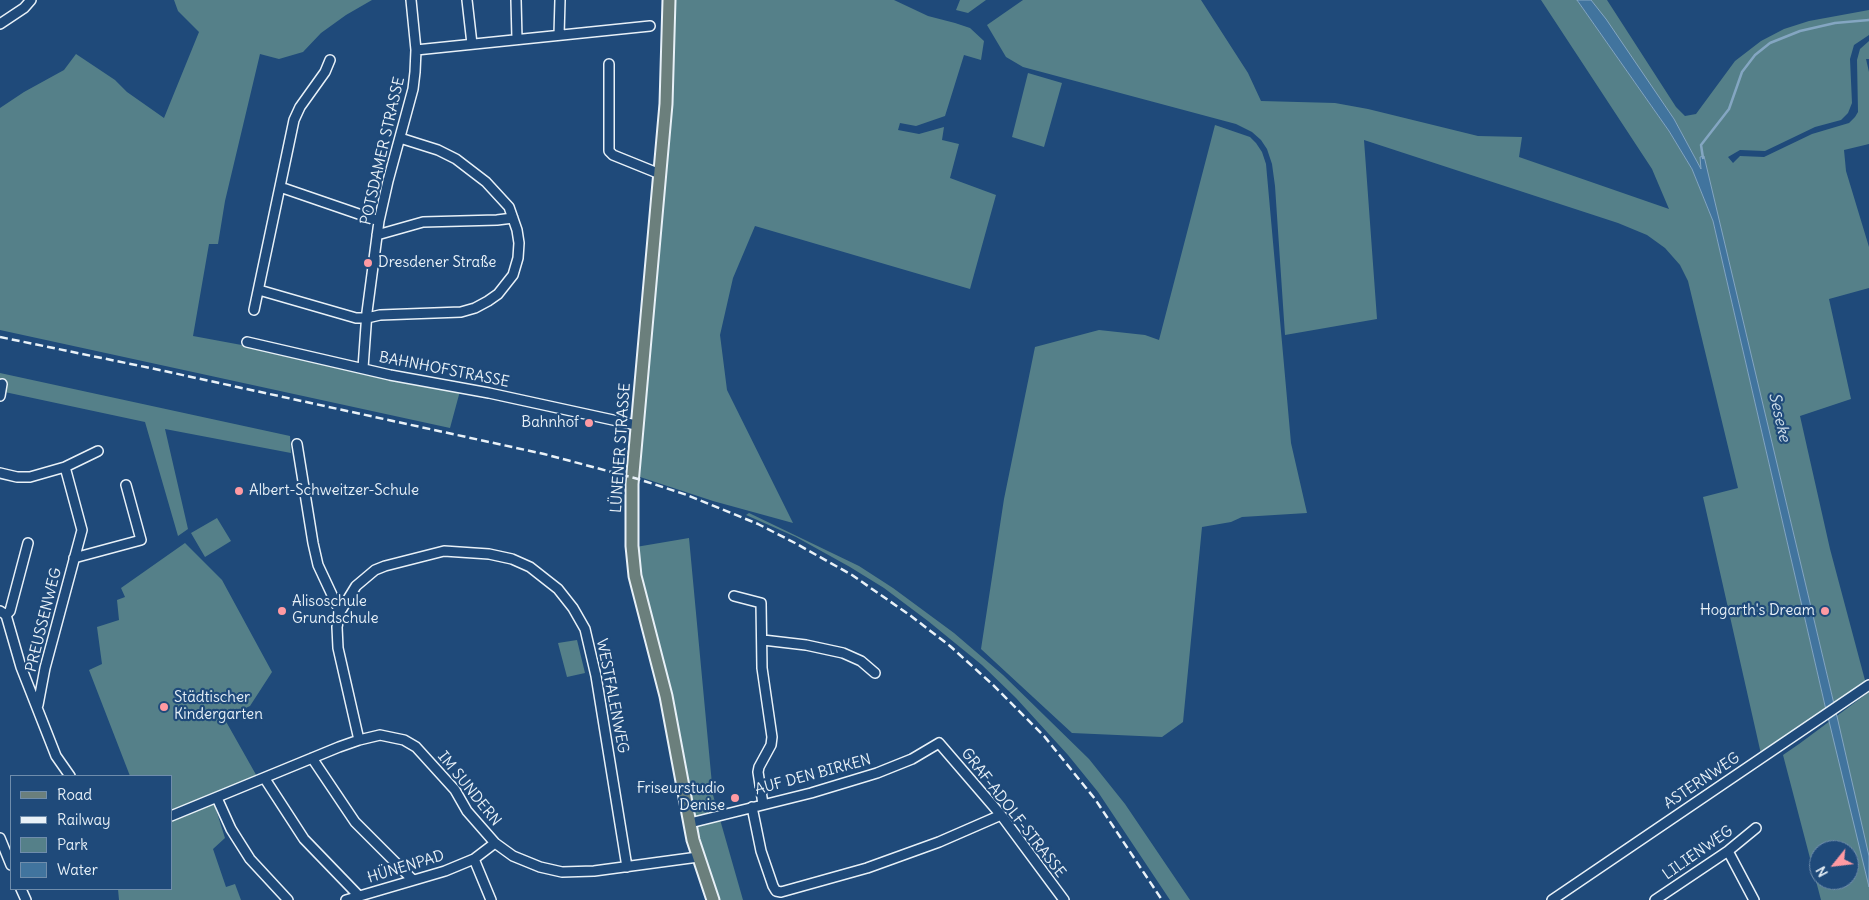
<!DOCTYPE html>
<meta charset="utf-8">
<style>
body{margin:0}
#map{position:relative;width:1869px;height:900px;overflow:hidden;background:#1f4a7a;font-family:Delius,sans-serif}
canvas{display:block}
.legend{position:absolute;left:10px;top:775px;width:162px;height:115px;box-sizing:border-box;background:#1f4a7a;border:1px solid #6f8dac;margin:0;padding:6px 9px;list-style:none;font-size:15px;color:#e8f1f8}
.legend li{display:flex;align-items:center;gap:10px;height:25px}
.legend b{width:25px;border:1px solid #6f8dac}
.north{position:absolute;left:1809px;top:840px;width:50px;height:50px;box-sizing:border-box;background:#1f4a7a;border:1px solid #6f8dac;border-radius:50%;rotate:241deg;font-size:14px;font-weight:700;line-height:20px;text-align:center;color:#e8f1f8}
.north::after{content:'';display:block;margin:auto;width:18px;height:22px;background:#ff9aa2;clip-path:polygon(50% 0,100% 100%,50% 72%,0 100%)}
</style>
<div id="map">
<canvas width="1869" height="900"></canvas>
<ul class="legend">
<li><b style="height:6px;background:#6b7f7c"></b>Road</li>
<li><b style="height:6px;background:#e8f1f8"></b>Railway</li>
<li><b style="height:14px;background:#558089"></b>Park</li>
<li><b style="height:14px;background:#41749e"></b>Water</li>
</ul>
<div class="north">N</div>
</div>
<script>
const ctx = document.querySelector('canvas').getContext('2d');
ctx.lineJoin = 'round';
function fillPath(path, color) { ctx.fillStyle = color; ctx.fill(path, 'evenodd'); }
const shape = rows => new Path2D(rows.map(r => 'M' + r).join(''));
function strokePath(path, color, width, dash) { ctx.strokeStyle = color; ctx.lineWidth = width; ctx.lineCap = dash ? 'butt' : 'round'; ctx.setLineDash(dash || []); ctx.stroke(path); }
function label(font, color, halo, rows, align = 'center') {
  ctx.font = font + ' Delius,sans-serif'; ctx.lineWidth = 4.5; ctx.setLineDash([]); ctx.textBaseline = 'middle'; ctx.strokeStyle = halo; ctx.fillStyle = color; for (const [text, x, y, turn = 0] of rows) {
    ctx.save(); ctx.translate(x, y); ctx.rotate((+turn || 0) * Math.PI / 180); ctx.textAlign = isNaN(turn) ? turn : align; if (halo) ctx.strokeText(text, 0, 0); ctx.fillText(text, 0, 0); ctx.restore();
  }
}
const green = shape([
 [174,0,372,0,346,15,321,33,303,52,279,59,260,54,225,201,218,244,209,244,193,336,328,361,460,391,450,428,0,330,0,108,24,92,64,70,76,54,115,80,127,92,164,118,199,32,178,11],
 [675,0,894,0,928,16,955,23,970,28,984,41,981,60,964,55,945,116,916,126,900,123,898,130,919,134,944,127,942,140,959,144,950,178,996,195,970,289,755,226,733,278,720,335,727,390,793,523,713,501,640,477,641,433,672,102],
 [960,0,986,0,968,13,956,10],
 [1023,0,1201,0,1248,73,1261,101,1335,103,1368,109,1478,136,1522,137,1519,157,1669,209,1652,169,1541,0,1577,0,1669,131,1692,169,1713,221,1826,710,1761,754,1703,497,1738,488,1688,281,1680,265,1665,248,1647,235,1618,223,1364,140,1377,319,1285,335,1275,186,1272,164,1267,149,1261,140,1252,132,1236,124,1023,67,1006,57,987,25],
 [1591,0,1607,0,1676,107,1685,116,1696,114,1735,61,1761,41,1784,29,1809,21,1869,10,1869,35,1854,45,1850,59,1852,103,1848,113,1841,120,1815,127,1765,151,1740,150,1728,157,1733,163,1740,156,1764,157,1812,134,1849,123,1855,117,1858,112,1857,60,1860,49,1869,41,1869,59,1866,59,1869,72,1869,144,1844,150,1846,171,1869,247,1869,288,1829,299,1851,399,1800,416,1830,549,1866,684,1834,704,1704,157,1702,171,1674,119],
 [1028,73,1062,83,1044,147,1012,137],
 [1215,125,1250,137,1256,143,1262,152,1266,164,1291,443,1307,513,1242,517,1231,522,1202,527,1183,722,1162,737,1072,733,981,649,1004,499,1035,347,1099,330,1145,335,1159,340],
 [0,373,290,436,291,453,165,429,188,529,178,536,145,422,0,391],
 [749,513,859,566,893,588,954,633,1003,675,1089,759,1125,804,1190,900,1170,900,1098,792,1068,755,1016,698,982,665,928,621,884,588,850,567,796,537,746,515],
 [217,518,231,541,205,557,191,533],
 [689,538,713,795,743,900,711,900,630,548],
 [185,543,222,580,272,672,250,706,224,718,259,780,212,797,225,838,213,849,226,887,235,884,241,900,119,900,118,889,171,889,171,776,130,776,89,670,102,664,97,627,119,620,117,600,125,597,121,588],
 [577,640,585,673,567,677,558,643],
 [1869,692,1869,900,1821,900,1783,755,1799,744],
 [1819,850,1849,850,1849,880,1819,880]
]);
const water = shape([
 [1577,0,1591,0,1606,19,1674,119,1701,169,1700,157,1704,156,1834,704,1826,710,1713,221,1692,169,1669,131,1577,0],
 [1836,712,1869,856,1869,887,1828,717,1836,712]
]);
const stream = shape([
 [1703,158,1701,145,1729,109,1742,72,1755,55,1770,43,1800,31,1835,23,1869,20]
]);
const minor = shape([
 [467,0,472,44],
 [516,0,517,39],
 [0,24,24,8,31,0],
 [559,35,560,0],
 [416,50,650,26],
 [609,64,609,151,613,155,660,174],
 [280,187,379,221],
 [377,235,423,222,497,220,513,218],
 [259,290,356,318,367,318,380,315,461,312,475,308,488,301,498,294,513,275,518,258,519,243,517,230,509,207,486,182,456,159,438,150,400,138],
 [254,310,294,120,300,107,325,72,330,60],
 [247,342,390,375,489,393,636,425],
 [363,368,367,312,379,221,388,181,413,89,415,72,416,50,411,0],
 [0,396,2,384],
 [297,444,313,543,318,565,340,612],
 [0,473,17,477,30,477,65,467,98,451],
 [74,558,141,540,126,485],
 [734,596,761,603,762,668,772,737,771,745,759,767,758,772,763,804],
 [0,611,6,615,21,667,56,756,70,776],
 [6,615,10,611,28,543],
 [763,640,806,645,843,653,861,661,875,673],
 [38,705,45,668,82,530,65,467],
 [359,740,338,648,337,627,340,612,356,586,375,570,385,566,444,551,489,554,512,559,530,567,558,589,573,608,585,629,596,676,627,867],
 [312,758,355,822,413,880],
 [265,779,304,839,359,896],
 [217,798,231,829,250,859,288,900],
 [752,807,761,851,773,886,776,891,781,892,867,868,939,842,1001,815],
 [171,816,339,747,359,740,380,735,404,740,416,747,455,790,467,811,495,843,513,856,540,867,562,872,594,871,698,857],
 [690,823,811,793,877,773,912,759,939,743,1001,815,1064,900],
 [0,838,11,865],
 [1728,851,1754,900],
 [474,859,491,900],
 [21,889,26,900],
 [346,900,445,871,474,859,495,843],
 [1552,900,1869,685],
 [1655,900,1728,851,1756,828]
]);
const major = shape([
 [669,0,666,104,632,484,632,546,635,576,666,696,693,840,713,900]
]);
const rail = shape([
 [0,337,155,369,544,454,638,479,687,495,758,524,795,543,852,575,911,616,950,646,992,684,1044,736,1095,799,1162,900]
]);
const markers = [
 [368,263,5,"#ff9aa2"],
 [589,423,5,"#ff9aa2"],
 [239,491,5,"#ff9aa2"],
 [282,611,5,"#ff9aa2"],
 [1825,611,5,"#ff9aa2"],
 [164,707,5,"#ff9aa2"],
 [735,798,5,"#ff9aa2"]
];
const streetNames = [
 ["POTSDAMER STRASSE",383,151,-77],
 ["BAHNHOFSTRASSE",444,370,11],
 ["LÜNENER STRASSE",621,448,-86],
 ["PREUSSENWEG",44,620,-76],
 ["WESTFALENWEG",612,696,79],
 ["AUF DEN BIRKEN",813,775,-15],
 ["ASTERNWEG",1702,781,-34],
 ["IM SUNDERN",469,789,51],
 ["GRAF-ADOLF-STRASSE",1013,813,52],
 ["LILIENWEG",1698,853,-35],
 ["HÜNENPAD",406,867,-17]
];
const poiNames = [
 ["Dresdener Straße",378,263],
 ["Bahnhof",579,423,"right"],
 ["Albert-Schweitzer-Schule",249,491],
 ["Alisoschule",292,602],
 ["Grundschule",292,619],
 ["Hogarth's Dream",1815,611,"right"],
 ["Städtischer",174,698],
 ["Kindergarten",174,715],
 ["Friseurstudio",725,789,"right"],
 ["Denise",725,806,"right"]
];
const waterNames = [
 ["Seseke",1779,417,77]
];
fillPath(green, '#558089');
fillPath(water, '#41749e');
strokePath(water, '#84a6c2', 1);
strokePath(stream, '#84a6c2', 2.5);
strokePath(minor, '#e8f1f8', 12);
strokePath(major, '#e8f1f8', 15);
strokePath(minor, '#1f4a7a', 9);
strokePath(major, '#6b7f7c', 11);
strokePath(rail, '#e8f1f8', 2.5, [8, 4]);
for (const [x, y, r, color] of markers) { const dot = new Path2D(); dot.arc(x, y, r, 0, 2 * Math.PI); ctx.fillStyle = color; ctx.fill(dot); strokePath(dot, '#1f4a7a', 2); }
label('15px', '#e8f1f8', '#1f4a7a', streetNames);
label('15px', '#e8f1f8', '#1f4a7a', poiNames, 'left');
label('italic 16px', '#cfdeea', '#1f4a7a', waterNames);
</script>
